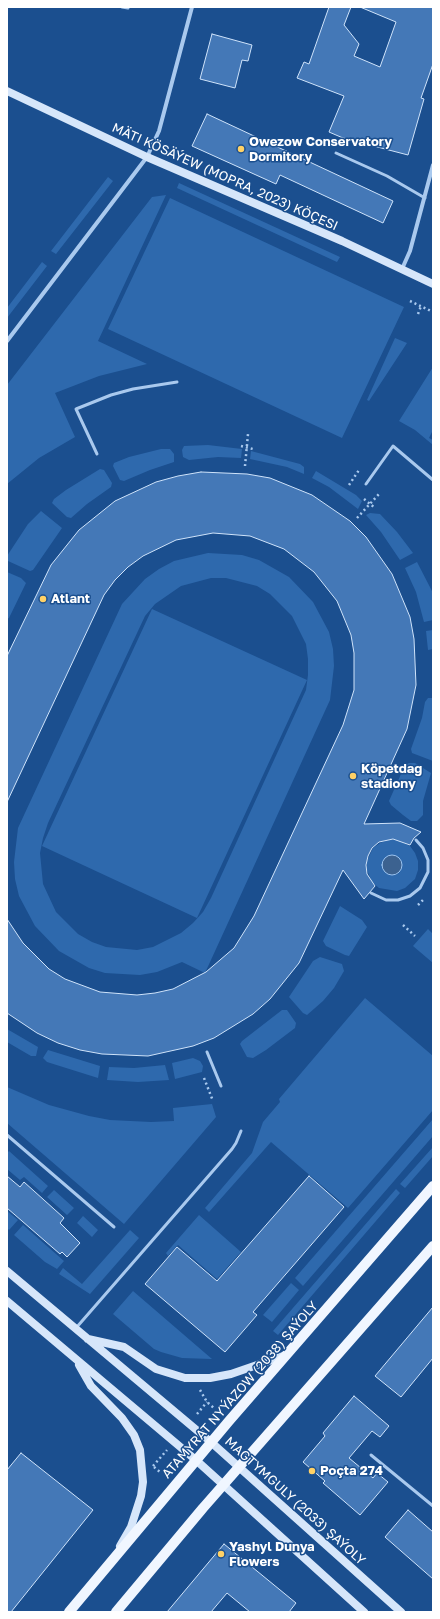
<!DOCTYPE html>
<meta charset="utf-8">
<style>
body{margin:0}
#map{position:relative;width:440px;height:1619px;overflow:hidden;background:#1b4f8f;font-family:"Golos Text",sans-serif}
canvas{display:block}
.frame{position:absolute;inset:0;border:8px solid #fff;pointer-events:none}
</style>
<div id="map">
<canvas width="440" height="1619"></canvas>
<div class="frame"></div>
</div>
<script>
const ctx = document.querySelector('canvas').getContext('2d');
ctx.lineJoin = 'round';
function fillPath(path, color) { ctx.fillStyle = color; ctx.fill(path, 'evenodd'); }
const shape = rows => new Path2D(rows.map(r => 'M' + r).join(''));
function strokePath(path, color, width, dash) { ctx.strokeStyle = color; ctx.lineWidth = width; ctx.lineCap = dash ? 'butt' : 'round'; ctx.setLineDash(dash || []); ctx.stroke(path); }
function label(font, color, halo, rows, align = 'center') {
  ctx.font = font + ' "Golos Text",sans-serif'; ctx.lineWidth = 3; ctx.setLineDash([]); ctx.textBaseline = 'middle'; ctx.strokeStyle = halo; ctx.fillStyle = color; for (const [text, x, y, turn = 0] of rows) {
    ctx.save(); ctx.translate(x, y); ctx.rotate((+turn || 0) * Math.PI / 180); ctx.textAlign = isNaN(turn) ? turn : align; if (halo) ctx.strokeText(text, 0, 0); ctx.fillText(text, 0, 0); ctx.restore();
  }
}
const green = shape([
 [108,177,113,181,56,254,51,251],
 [179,183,340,257,337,262,177,188],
 [166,195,98,341,147,364,99,376,55,393,75,437,39,458,7,484,7,385,152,197],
 [170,198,404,307,342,438,108,329],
 [42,262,47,266,7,318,7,308],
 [395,338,407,343,369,401,367,400],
 [433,367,433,430,429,438,433,440,433,445,415,430,399,421],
 [208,445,242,449,241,458,218,457,189,460,183,457,182,450,184,446],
 [161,449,170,449,174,454,174,462,150,470,124,481,120,480,113,466,114,463,129,457],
 [251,451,300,464,304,467,304,474,287,467,250,459],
 [100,469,104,470,112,483,111,487,87,504,71,518,67,517,52,503,54,499,66,490],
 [316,471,356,495,362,501,358,509,329,487,312,478],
 [41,511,62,528,33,570,30,571,8,561,7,556,28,524],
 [370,513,380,514,397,532,413,553,400,560,381,532,366,515],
 [208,553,242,555,259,560,289,577,313,602,329,632,333,649,334,666,330,700,205,973,182,962,157,972,140,975,105,973,89,968,59,951,35,926,19,896,15,879,14,862,18,828,122,604,145,579,159,569,174,561],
 [211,578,226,578,257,586,270,594,292,616,306,644,308,659,308,675,306,690,211,898,203,912,193,923,181,933,153,947,137,950,106,947,92,942,78,934,56,912,43,884,40,853,43,838,48,823,145,616,155,604,181,586],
 [417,562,433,593,433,620,424,622,416,592,405,568],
 [7,572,21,578,26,583,9,618,7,619],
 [152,609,307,680,197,918,42,846],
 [433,630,433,649,428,650,426,631],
 [428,698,433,698,433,761,412,753,411,749,422,718,425,702],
 [409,763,415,763,431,773,423,801,423,815,417,821,411,821,403,815,391,805,389,801,405,765],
 [388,840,397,840,410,846,415,853,418,861,418,870,415,879,405,888,397,891,379,888,372,882,367,870,367,861,373,848,380,843],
 [389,856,394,856,400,859,400,872,396,875,386,873,383,867,384,860],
 [340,906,362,920,367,927,349,956,345,955,326,946,323,941],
 [428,929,433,934,433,963,413,946],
 [320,957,342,964,344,971,334,988,323,1001,307,1015,303,1013,289,997,313,961],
 [365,998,433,1056,433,1110,348,1208,271,1142,209,1212,205,1208,252,1153,263,1122,280,1102,279,1099],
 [282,1010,287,1010,296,1023,295,1028,266,1050,253,1058,247,1057,240,1044,242,1041],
 [7,1029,38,1047,36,1056,31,1056,7,1042],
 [48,1050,100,1066,98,1078,47,1062,43,1058],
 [193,1058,200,1061,203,1066,202,1072,175,1079,172,1063],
 [165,1065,169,1080,138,1082,107,1080,109,1067,134,1068],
 [7,1087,49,1105,89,1116,110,1120,151,1122,174,1121,173,1108,212,1104,216,1117,124,1224,7,1123],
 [433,1119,433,1136,303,1286,295,1278],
 [433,1147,433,1156,405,1188,400,1184],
 [9,1151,48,1186,42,1193,24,1177,20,1180,7,1169,7,1153],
 [396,1189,400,1193,278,1335,273,1331],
 [54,1190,74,1208,67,1215,47,1197],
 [7,1211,18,1220,9,1230,7,1228],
 [199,1215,241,1252,217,1279,178,1245,168,1256,166,1253],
 [83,1216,98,1230,92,1237,77,1223],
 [23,1225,64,1261,57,1269,45,1262,14,1235],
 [130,1230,139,1238,90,1294,59,1274,63,1268,82,1284],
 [291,1283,299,1290,272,1322,263,1315],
 [133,1291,212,1359,182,1358,161,1352,154,1349,113,1314]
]);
const water = shape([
 '382 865a10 10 0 1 1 20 0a10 10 0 1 1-20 0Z'
]);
const building = shape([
 [329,7,351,7,344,25,359,44,354,56,380,67,396,22,360,7,433,7,433,64,421,98,424,99,408,155,343,138,329,132,344,96,297,78,304,62,309,64,329,7],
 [212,34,252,45,248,61,242,60,235,88,200,79,212,34],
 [207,114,393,201,383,223,280,175,276,184,192,146,207,114],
 [201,472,247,474,270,478,312,495,350,521,366,537,392,574,410,617,414,639,416,685,407,729,364,824,400,823,421,832,414,838,410,845,393,839,379,842,372,848,368,856,366,865,367,874,375,886,364,899,343,870,299,963,270,999,253,1014,214,1038,193,1046,148,1056,102,1054,80,1050,58,1043,37,1033,7,1013,7,919,23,943,49,969,65,979,100,992,137,995,155,993,173,989,206,972,234,948,254,916,343,725,354,690,354,653,351,635,337,601,314,572,284,549,250,536,213,533,176,540,143,556,128,567,115,580,104,595,7,802,7,656,51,565,79,530,115,501,156,482,178,476,201,472],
 [7,1176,20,1187,24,1182,64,1218,60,1223,80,1243,67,1257,62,1252,60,1254,7,1208,7,1176],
 [309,1176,344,1207,253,1312,257,1315,225,1352,145,1284,177,1247,217,1281,309,1176],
 [433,1307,433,1358,401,1397,375,1376,433,1307],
 [354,1396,389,1426,380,1437,372,1431,349,1458,373,1478,377,1473,388,1482,360,1515,323,1483,325,1481,303,1462,325,1436,323,1433,354,1396],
 [21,1453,93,1510,11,1612,7,1612,7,1470,21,1453],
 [408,1510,433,1532,433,1579,385,1537,408,1510],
 [224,1544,296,1603,289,1612,250,1612,227,1593,211,1612,167,1612,224,1544]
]);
const path = shape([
 [410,301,433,312],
 [418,314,421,306],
 [241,446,253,449],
 [245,466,248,434],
 [349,485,359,470],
 [364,499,375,508],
 [357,518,379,494],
 [418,905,424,899],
 [403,925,415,936],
 [204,1078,213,1101],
 [200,1390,207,1402,215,1409],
 [197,1414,207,1402],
 [153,1466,167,1450],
 [154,1467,160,1472]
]);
const lane = shape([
 [122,7,128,8,128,7],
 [336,153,387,176,425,198],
 [97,454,76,409,111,395,133,389,177,382],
 [366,484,393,446,433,480],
 [371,893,386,900,398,900,410,896,420,888,428,872,428,860,423,848,416,840],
 [207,1052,221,1086],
 [7,1135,114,1227],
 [76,1328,232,1149,236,1143,241,1131],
 [371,1455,433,1506]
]);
const street = shape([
 [402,269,410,251,433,165],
 [7,341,147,157,159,131,192,7]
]);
const secondary = shape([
 [7,91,147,157,342,241,433,284],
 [7,1271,212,1443,401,1612],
 [7,1301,197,1461,364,1612],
 [88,1339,124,1347,156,1369,185,1378,210,1378,231,1374,286,1355],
 [79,1365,91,1386,122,1418,134,1435,140,1450,143,1482,141,1496,131,1527,120,1546]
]);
const primary = shape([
 [69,1612,229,1421,433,1186],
 [116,1612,203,1508,433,1246]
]);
const markers = [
 [241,149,4,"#ffd166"],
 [43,599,4,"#ffd166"],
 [353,776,4,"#ffd166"],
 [312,1471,4,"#ffd166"],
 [221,1554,4,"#ffd166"]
];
const poiNames = [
 ["Owezow Conservatory",249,142],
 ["Dormitory",249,157],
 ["Atlant",51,599],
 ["Köpetdag",361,769],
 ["stadiony",361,784],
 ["Poçta 274",320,1471],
 ["Yashyl Dunya",229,1547],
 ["Flowers",229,1562]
];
const streetNames = [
 ["MÄTI KÖSÄÝEW (MOPRA, 2023) KÖÇESI",225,177,24],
 ["ATAMYRAT NYÝAZOW (2038) ŞAÝOLY",240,1390,-49],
 ["MAGTYMGULY (2033) ŞAÝOLY",295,1501,42]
];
fillPath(green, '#2e69ad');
fillPath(water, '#3c6290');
strokePath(water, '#9cc4f0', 1);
fillPath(building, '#4478b7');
strokePath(building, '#cfe3fa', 1);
strokePath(path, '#a9c9ee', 2.5, [2, 3]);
strokePath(lane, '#a9c9ee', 3);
strokePath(street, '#a9c9ee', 4);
strokePath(secondary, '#d6e6fa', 8);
strokePath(primary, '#f0f6ff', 10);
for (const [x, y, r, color] of markers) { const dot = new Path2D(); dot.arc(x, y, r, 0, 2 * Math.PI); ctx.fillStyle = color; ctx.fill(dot); strokePath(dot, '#1b4f8f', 1.5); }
label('bold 13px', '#fff', '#1b4f8f', poiNames, 'left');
label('13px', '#fff', '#1b4f8f', streetNames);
</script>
